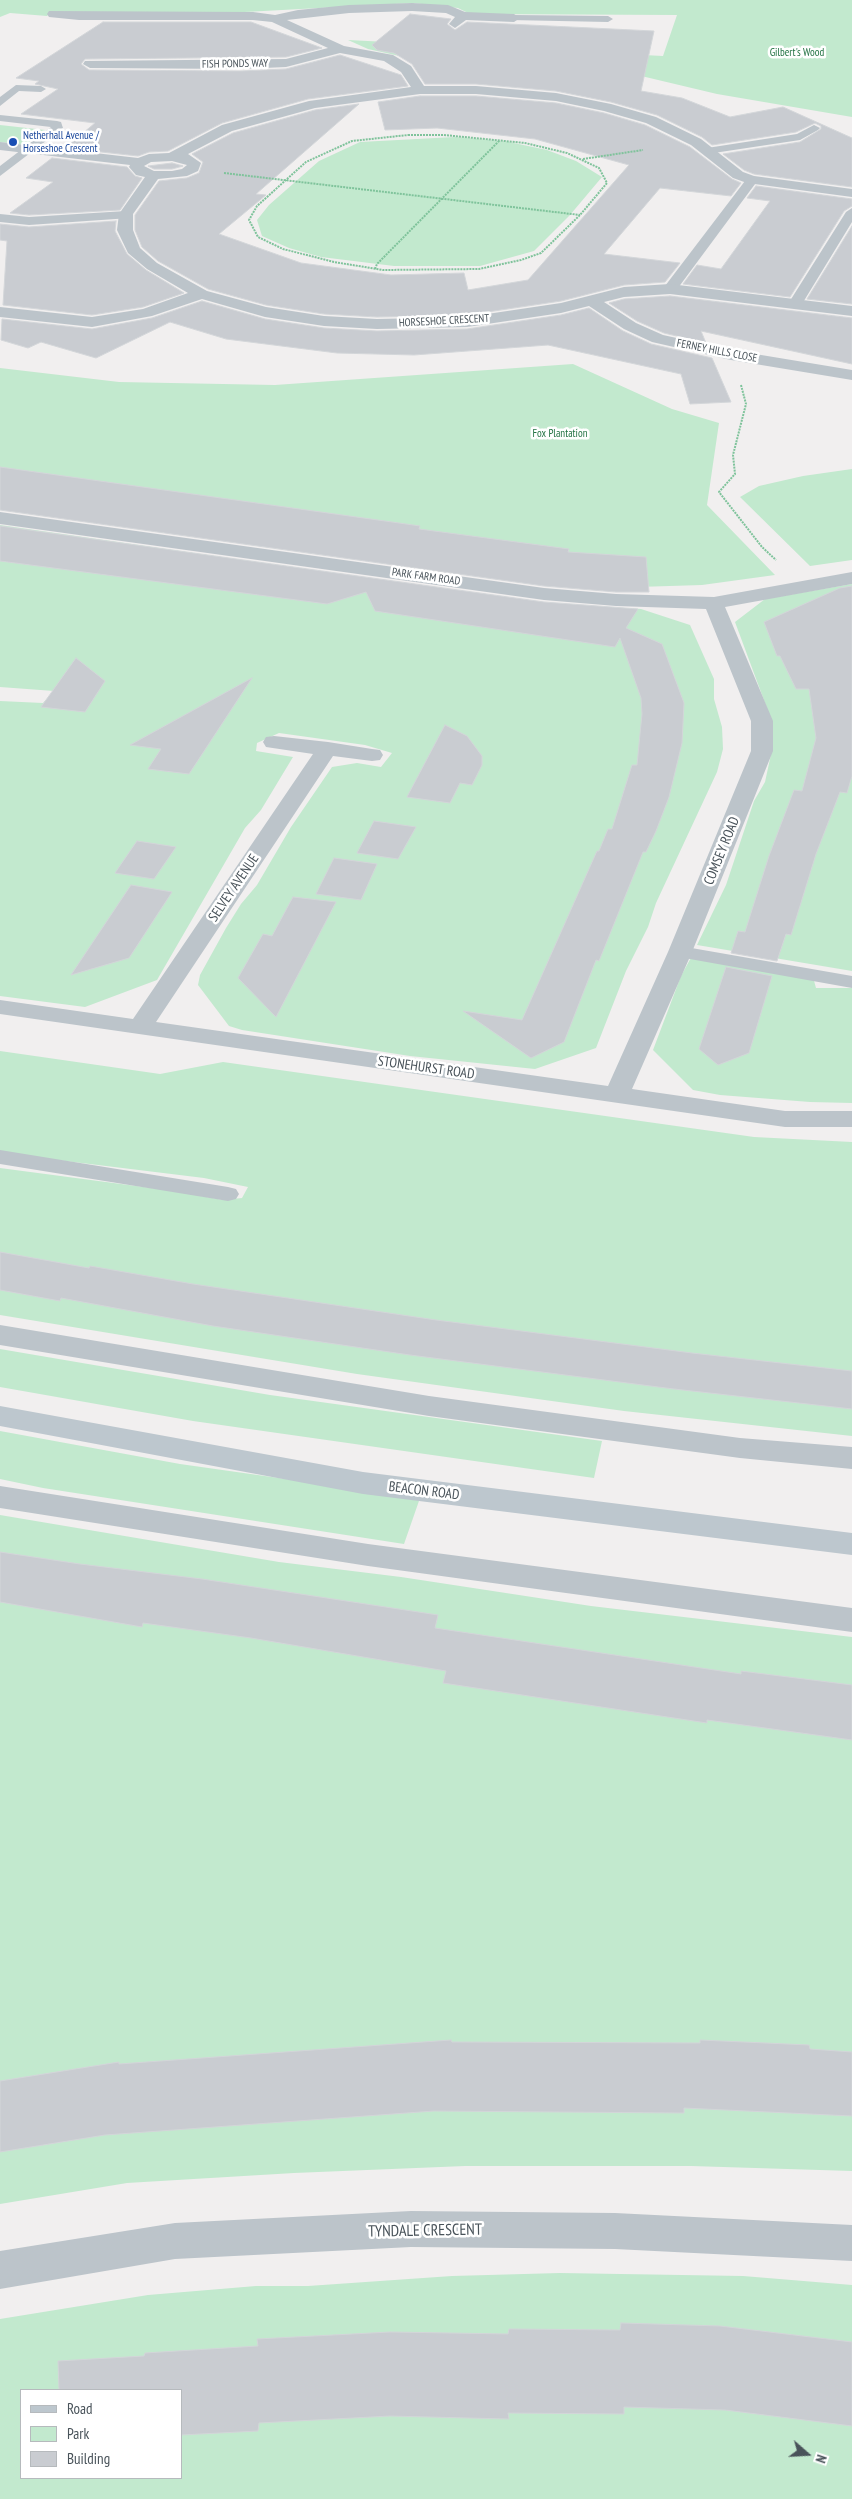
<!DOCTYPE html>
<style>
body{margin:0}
#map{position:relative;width:852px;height:2499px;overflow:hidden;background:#f1efef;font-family:"PT Sans Narrow",sans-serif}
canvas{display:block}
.legend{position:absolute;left:20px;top:2389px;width:162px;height:90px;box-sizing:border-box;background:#fff;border:1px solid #b6babd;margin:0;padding:6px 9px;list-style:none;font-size:15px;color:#49535a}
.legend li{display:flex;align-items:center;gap:10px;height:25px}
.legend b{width:25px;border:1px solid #b6babd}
.north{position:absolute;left:782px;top:2429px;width:50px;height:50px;-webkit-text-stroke:4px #fff;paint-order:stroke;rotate:109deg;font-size:14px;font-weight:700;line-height:20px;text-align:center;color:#49535a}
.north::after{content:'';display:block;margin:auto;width:18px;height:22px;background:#49535a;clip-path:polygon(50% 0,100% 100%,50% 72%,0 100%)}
</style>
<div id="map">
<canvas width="852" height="2499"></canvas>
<ul class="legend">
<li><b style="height:6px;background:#bdc7ce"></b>Road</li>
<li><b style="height:14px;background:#c2e9ce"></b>Park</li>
<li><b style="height:14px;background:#c9ccd1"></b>Building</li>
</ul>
<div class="north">N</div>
</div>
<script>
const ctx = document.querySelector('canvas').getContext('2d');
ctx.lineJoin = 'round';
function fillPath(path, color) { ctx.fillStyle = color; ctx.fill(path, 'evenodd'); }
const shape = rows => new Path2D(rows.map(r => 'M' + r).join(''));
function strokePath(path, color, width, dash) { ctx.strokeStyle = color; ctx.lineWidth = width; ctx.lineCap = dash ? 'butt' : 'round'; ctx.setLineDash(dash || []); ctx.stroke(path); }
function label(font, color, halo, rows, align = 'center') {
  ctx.font = font + ' "PT Sans Narrow",sans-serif'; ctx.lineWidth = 5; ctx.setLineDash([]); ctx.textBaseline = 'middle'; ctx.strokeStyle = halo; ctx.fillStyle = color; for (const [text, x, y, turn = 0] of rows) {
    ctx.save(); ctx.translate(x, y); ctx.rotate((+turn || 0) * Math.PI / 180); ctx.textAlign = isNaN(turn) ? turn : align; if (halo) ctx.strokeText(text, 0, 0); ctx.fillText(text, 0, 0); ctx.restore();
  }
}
const green = shape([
 [0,0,852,0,852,117,717,94,595,65,413,59,368,49,348,40,663,56,677,15,470,14,458,8,413,3,226,13,51,12,47,16,10,13,0,17],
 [0,125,45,130,25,145,0,142],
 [455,137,509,142,547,150,576,161,602,177,570,215,534,251,480,266,394,266,321,257,289,248,262,236,257,220,269,205,319,161,360,142],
 [573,364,672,409,719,423,707,505,775,575,702,585,605,588,0,504,0,368,119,382,275,385],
 [852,469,852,560,810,566,740,497,759,486,803,476],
 [0,525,533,602,641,609,690,625,714,679,714,699,722,727,723,749,717,772,656,903,648,927,626,971,596,1048,535,1069,410,1056,242,1030,229,1026,198,985,200,975,226,928,241,904,257,885,291,827,332,767,357,763,381,767,392,753,365,745,279,733,257,743,256,751,293,757,261,810,245,828,157,980,85,1007,0,996,0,701,43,703,54,691,0,687],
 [852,584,852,971,697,945,726,885,754,801,765,782,773,745,768,711,735,622,765,599],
 [693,954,813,977,816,988,852,988,852,1103,810,1102,720,1095,693,1090,653,1050,681,976],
 [0,1051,160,1074,223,1062,754,1137,852,1142,852,1436,624,1411,357,1374,0,1315,0,1168,174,1191,223,1200,242,1198,248,1187,204,1178,0,1153],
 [0,1349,270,1395,602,1441,594,1478,193,1421,0,1387],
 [0,1431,180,1464,420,1498,404,1544,43,1488,0,1479],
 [0,1515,279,1562,401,1577,591,1606,852,1637,852,2171,691,2166,465,2166,294,2173,127,2183,0,2204],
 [560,2273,743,2276,852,2285,852,2499,0,2499,0,2319,148,2295,256,2286,308,2286,452,2276],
 [21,2390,181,2390,181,2478,21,2478]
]);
const building = shape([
 [410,14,451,19,447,24,455,30,467,22,654,31,641,91,682,98,730,117,783,107,852,138,852,187,754,174,744,170,723,154,800,142,821,129,821,126,815,123,796,132,712,145,702,137,657,115,611,102,556,91,476,84,425,84,412,64,394,53,377,50,372,45,410,14],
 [103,22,251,22,322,48,286,57,85,59,81,64,89,70,241,71,286,69,340,55,401,75,408,86,308,99,222,123,168,151,149,152,138,156,65,148,95,123,21,114,58,89,35,84,39,81,16,78,103,22],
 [420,96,476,96,556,103,604,113,645,125,690,147,732,179,741,183,731,196,660,188,604,254,680,263,665,282,624,285,561,301,467,315,377,317,324,314,266,305,208,289,158,261,142,247,135,230,135,215,159,181,187,178,199,173,203,162,192,154,233,133,315,110,359,104,256,194,266,195,219,234,301,263,391,275,464,273,468,290,528,280,629,165,535,139,437,128,385,130,378,102,420,96],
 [52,158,127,167,135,176,142,178,120,210,29,215,10,213,53,182,26,178,52,158],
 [172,163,183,166,172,169,154,169,148,166,172,163],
 [756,186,852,199,852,206,844,211,790,297,683,284,697,265,721,269,770,201,747,198,756,186],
 [116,221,115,231,127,254,146,270,184,293,143,307,92,315,3,305,7,241,0,240,0,224,29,227,116,221],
 [852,226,852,304,807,299,852,226],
 [670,296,852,318,852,364,701,331,706,343,664,333,637,321,609,303,624,299,670,296],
 [202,301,265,319,324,328,377,331,467,329,561,315,589,308,623,331,651,344,712,358,731,402,690,404,681,374,548,345,414,355,337,353,226,339,170,322,96,358,41,342,28,348,1,340,2,319,92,329,152,318,202,301],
 [0,467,385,521,420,526,419,529,569,549,568,552,646,557,649,592,616,592,544,586,0,510,0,467],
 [0,526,544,602,638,609,626,628,662,644,684,703,682,743,669,797,656,831,646,852,643,852,599,961,596,960,564,1042,531,1058,463,1011,522,1020,597,851,599,851,608,829,612,829,632,765,637,765,642,714,641,698,620,638,615,647,375,611,366,592,327,604,0,561,0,526],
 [852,586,852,776,847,793,840,792,816,854,791,935,786,934,777,961,731,953,738,931,745,932,769,856,794,790,802,791,816,738,809,689,796,689,780,656,777,656,764,622,840,588,852,586],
 [76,658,105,681,85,712,41,707,76,658],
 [252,678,189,774,148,769,161,749,130,745,252,678],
 [445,725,467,736,482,756,482,765,472,785,460,783,450,803,407,797,445,725],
 [374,821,416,827,398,859,357,853,374,821],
 [137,841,176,847,154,879,115,873,137,841],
 [334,858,377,864,361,900,316,894,334,858],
 [131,885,172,892,129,958,71,975,131,885],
 [293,897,336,902,276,1017,238,978,263,934,272,936,293,897],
 [726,967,772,976,749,1053,718,1065,699,1049,726,967],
 [0,1252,89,1268,90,1266,193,1284,436,1320,692,1353,852,1371,852,1409,674,1389,410,1355,213,1326,61,1298,60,1301,0,1290,0,1252],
 [0,1552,80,1564,202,1579,438,1615,435,1628,741,1674,741,1671,852,1685,852,1740,707,1720,707,1723,443,1683,446,1671,251,1638,143,1623,142,1627,0,1602,0,1552],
 [451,2040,452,2042,700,2043,700,2040,809,2045,810,2049,852,2052,852,2116,684,2108,684,2113,434,2111,105,2135,0,2152,0,2081,119,2062,119,2064,451,2040],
 [621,2323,720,2326,852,2342,852,2426,725,2410,624,2407,624,2414,508,2413,509,2419,390,2416,259,2423,258,2431,181,2435,181,2390,59,2390,58,2361,144,2356,145,2353,258,2346,257,2339,390,2332,508,2334,509,2329,620,2330,621,2323]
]);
const path = shape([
 [408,135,444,135,525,143,567,153,599,168,607,183,580,215,541,253,521,260,479,269,383,270,334,262,283,249,258,237,249,220,257,206,306,162,352,141,408,135],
 [583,159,643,150],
 [224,173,580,215],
 [375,269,377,264,500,140],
 [741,385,746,404,733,455,735,474,719,492,762,547,776,560]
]);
const service = shape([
 [514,15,608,16,613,19,608,22,510,20,509,18,514,15],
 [16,85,41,86,46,89,41,92,19,91,0,106,0,97,16,85],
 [0,115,57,121,61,122,63,128,0,176,0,166,51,127,0,121,0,115],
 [814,125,820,128,818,130,800,140,707,154,701,151,707,148,797,134,814,125],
 [752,176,758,180,675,292,665,292,664,289,665,286,748,177,752,176],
 [852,208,852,222,802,304,800,307,790,307,788,304,846,212,852,208],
 [126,211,130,212,132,215,130,218,29,225,0,222,0,214,29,217,126,211],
 [680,946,852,976,852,988,673,956,670,952,673,948,680,946],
 [0,1150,228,1187,236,1189,239,1194,236,1199,228,1201,0,1164,0,1150]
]);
const minor = shape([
 [412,3,448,5,465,12,514,14,520,18,514,22,466,20,455,28,449,24,455,17,446,13,412,11,349,13,287,20,344,46,393,55,411,66,424,86,476,86,556,93,611,104,656,117,701,139,743,172,754,176,852,189,852,197,747,183,733,178,691,145,646,123,604,111,556,101,476,94,420,94,315,108,232,131,188,154,201,163,198,171,187,176,158,179,133,214,133,230,140,248,157,263,207,291,266,307,324,316,377,319,467,317,561,303,624,287,670,284,852,306,852,316,670,294,624,297,604,302,636,323,663,335,731,350,852,370,852,380,731,360,652,342,624,329,589,306,561,313,467,327,377,329,324,326,265,317,202,299,152,316,92,327,0,317,0,307,92,317,143,309,188,293,147,269,128,253,117,230,119,214,145,177,136,175,129,167,130,165,0,150,0,142,138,158,149,154,169,153,222,125,309,101,411,87,401,72,384,61,340,53,286,67,241,69,90,68,83,64,85,61,286,59,328,48,272,22,253,20,79,20,49,17,47,14,49,11,253,12,275,15,298,10,349,5,412,3],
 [151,162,172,161,187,165,182,169,172,171,154,171,144,166,151,162],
 [0,512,544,588,616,594,714,597,852,572,852,584,725,607,773,721,773,751,692,952,632,1089,785,1111,852,1111,852,1127,785,1127,0,1014,0,1000,133,1019,313,754,266,747,263,742,266,737,274,736,328,742,372,749,380,750,383,755,380,760,372,761,333,756,156,1022,608,1086,668,952,751,751,751,721,706,609,616,606,544,600,0,524,0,512],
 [0,1325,429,1396,740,1438,852,1447,852,1469,740,1458,429,1416,0,1345,0,1325],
 [0,1486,368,1544,852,1608,852,1632,368,1566,0,1508,0,1486],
 [411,2211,615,2213,852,2225,852,2261,615,2249,411,2247,175,2259,0,2289,0,2251,175,2223,411,2211]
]);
const secondary = shape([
 [0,1406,363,1472,852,1533,852,1555,363,1494,0,1426,0,1406]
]);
const markers = [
 [13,142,5,"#1a4fb4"]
];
const farParknames = [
 ["Gilbert's Wood",797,53],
 ["Fox Plantation",560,434]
];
const farStreetnames = [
 ["FISH PONDS WAY",235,64,-1],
 ["HORSESHOE CRESCENT",444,321,-3],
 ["FERNEY HILLS CLOSE",717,351,11],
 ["PARK FARM ROAD",426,577,8]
];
const farTransitnames = [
 ["Netherhall Avenue /",23,136],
 ["Horseshoe Crescent",23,149]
];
const streetNames = [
 ["COMSEY ROAD",722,851,-68],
 ["SELVEY AVENUE",234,888,-56],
 ["STONEHURST ROAD",426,1068,8],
 ["BEACON ROAD",424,1491,7]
];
const nearStreetnames = [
 ["TYNDALE CRESCENT",425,2231,-1]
];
fillPath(green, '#c2e9ce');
fillPath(building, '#c9ccd1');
strokePath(building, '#d3d6d9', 1);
strokePath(path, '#7fc39b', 2, [2, 1]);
fillPath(service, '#bcc4ca');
fillPath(minor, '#bcc4ca');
fillPath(secondary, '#bdc7ce');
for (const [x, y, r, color] of markers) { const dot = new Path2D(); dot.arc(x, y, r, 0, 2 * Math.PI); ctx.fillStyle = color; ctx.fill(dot); strokePath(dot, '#fff', 2); }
label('11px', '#227243', '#fff', farParknames);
label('11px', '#49535a', '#fff', farStreetnames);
label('11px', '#164399', '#fff', farTransitnames, 'left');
label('14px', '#49535a', '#fff', streetNames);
label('16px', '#49535a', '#fff', nearStreetnames);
</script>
